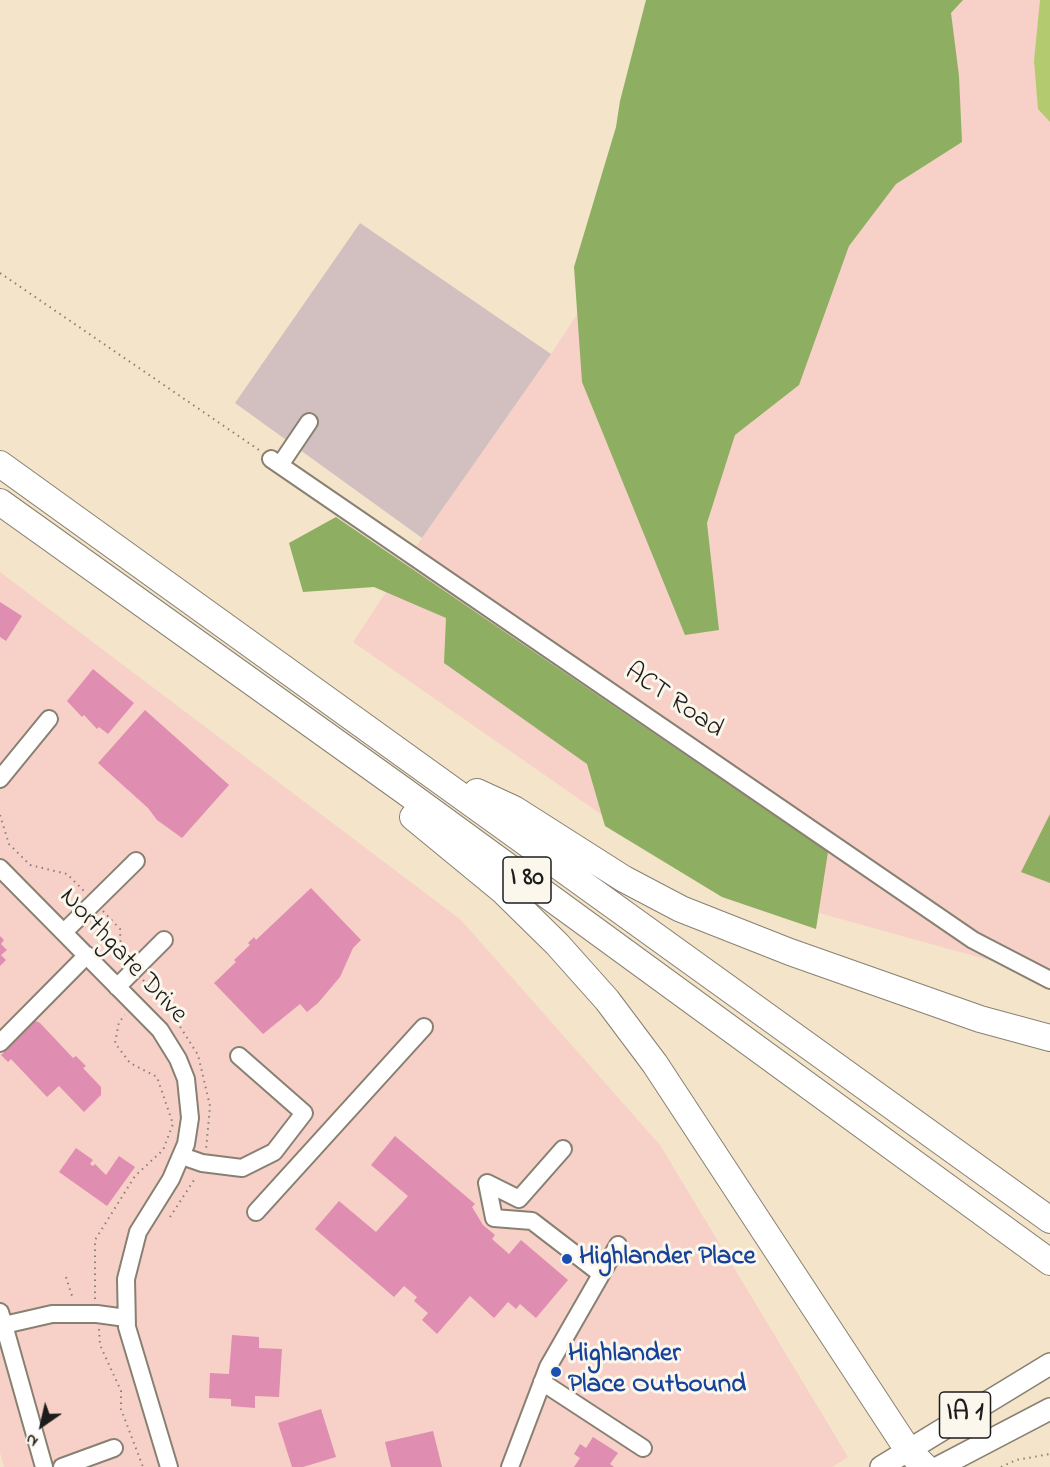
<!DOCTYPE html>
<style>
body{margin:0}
#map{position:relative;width:1050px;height:1467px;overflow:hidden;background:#f4e4c9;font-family:"Indie Flower",sans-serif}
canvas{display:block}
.north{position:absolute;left:12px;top:1395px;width:60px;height:60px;-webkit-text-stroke:4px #fbf7ec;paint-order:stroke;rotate:214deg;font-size:16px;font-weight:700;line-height:24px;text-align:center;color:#1c1c1c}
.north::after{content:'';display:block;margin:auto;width:21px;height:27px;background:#1c1c1c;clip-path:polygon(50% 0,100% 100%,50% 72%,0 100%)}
</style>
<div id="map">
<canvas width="1050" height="1467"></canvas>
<div class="north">N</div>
</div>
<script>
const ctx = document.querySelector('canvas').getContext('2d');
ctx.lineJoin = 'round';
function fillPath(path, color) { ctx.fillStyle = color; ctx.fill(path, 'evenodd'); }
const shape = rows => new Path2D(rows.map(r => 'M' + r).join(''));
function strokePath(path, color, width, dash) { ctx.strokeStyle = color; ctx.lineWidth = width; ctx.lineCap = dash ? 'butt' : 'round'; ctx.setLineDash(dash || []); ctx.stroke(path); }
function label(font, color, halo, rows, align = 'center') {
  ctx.font = font + ' "Indie Flower",sans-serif'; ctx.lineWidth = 6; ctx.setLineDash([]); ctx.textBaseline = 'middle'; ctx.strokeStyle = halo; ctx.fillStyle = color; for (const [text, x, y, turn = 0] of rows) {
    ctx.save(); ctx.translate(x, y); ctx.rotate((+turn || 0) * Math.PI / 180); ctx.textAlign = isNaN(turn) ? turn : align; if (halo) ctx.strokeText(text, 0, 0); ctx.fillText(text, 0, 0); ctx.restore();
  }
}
const built = shape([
 [784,0,1050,0,1050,977,693,878,353,642,422,538,551,354],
 [0,572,461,920,660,1145,848,1457,832,1467,4,1467,0,1452]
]);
const industrial = shape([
 [360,223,551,354,422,538,235,403]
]);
const green = shape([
 [1040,0,1050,0,1050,122,1038,109,1034,61]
]);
const forest = shape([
 [646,0,963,0,951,13,959,76,962,142,896,184,849,246,799,385,735,435,707,523,719,630,685,635,582,382,574,267,616,127,620,101],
 [336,517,828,852,816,929,722,897,605,826,587,764,444,663,446,618,374,587,303,592,289,543],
 [1050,814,1050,883,1021,872]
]);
const building = shape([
 [0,602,22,616,6,641,0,637],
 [93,669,134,703,108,734,99,727,97,729,84,715,82,717,67,701],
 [145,710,229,785,182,838,157,820,148,808,98,763],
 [311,888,361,940,353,948,340,977,318,1003,307,1012,300,1004,263,1034,214,983,236,962,234,960,250,945,248,943,254,937,256,940],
 [0,936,4,940,1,944,7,950,1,955,6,960,0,966],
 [31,1019,40,1023,73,1058,76,1056,86,1066,83,1068,101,1087,101,1095,84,1112,59,1086,47,1097,11,1059,8,1062,1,1055,4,1052,0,1047],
 [395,1136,475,1204,472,1207,483,1225,495,1235,492,1239,509,1254,521,1240,568,1280,536,1318,520,1304,516,1309,508,1302,494,1318,470,1296,437,1334,422,1320,428,1313,414,1301,417,1297,404,1286,394,1297,315,1229,339,1201,376,1232,408,1196,371,1165],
 [76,1148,93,1160,90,1164,93,1166,95,1164,106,1175,119,1156,135,1167,107,1206,59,1172],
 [232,1335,259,1337,259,1348,282,1349,279,1397,255,1396,255,1408,231,1406,231,1399,209,1398,210,1373,229,1374],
 [321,1409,336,1457,303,1467,292,1467,278,1423],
 [433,1431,442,1467,391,1467,385,1442],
 [593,1437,618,1453,610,1464,614,1467,574,1467,580,1458,574,1454,580,1444,586,1448]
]);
const path = shape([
 [0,273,259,450],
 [0,815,9,844,30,865,67,874,85,892],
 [103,911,120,929,121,955,125,960],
 [143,980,167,1006,198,1055,210,1106,206,1150],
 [170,1217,196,1177],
 [66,1277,73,1299],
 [95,1299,95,1240,135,1176,163,1150,173,1124,157,1077,130,1063,115,1043,119,1022,125,1015],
 [99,1329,100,1345,121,1391,121,1409,143,1467],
 [1001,1467,1016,1460,1050,1454]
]);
const minor = shape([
 [271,459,973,940,1050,980],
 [280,465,309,422],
 [0,779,49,719],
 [0,868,160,1030,178,1059,186,1079,190,1118,186,1144,171,1179,138,1232,126,1279,127,1327,169,1467],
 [64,932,136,861],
 [117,987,164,940],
 [0,1043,87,955],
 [563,1149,519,1199,487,1183,494,1218,532,1221,601,1274],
 [182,1156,202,1163,242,1168,274,1152,304,1113,239,1056],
 [256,1212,424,1027],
 [0,1312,4,1325,52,1314,97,1314,126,1318],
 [4,1325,44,1467],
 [542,1382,643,1448],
 [62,1467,114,1448],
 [510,1467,548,1367,618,1245]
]);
const major = shape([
 [881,1467,1050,1364],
 [939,1467,1050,1409]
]);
const highway = shape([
 [0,464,1050,1220],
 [0,502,403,790,1050,1262],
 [477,792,514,809,624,879,681,909,790,952,980,1019,1050,1038],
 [413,817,503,891,557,944,607,1000,655,1064,908,1450,925,1467]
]);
const markers = [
 [567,1259,6,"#1a4fb4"],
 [556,1372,6,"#1a4fb4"]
];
const shields = [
 [527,880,48],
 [965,1415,51]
];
const shieldNames = [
 ["I 80",527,880],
 ["IA 1",965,1415]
];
const streetNames = [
 ["ACT Road",673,702,34],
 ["Northgate Drive",122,957,47]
];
const transitNames = [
 ["Highlander Place",579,1259],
 ["Highlander",568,1356],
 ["Place Outbound",568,1387]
];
fillPath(built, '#f7d1c8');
fillPath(industrial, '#d2bfc0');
fillPath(green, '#b3ca6f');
fillPath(forest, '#8eae62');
fillPath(building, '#df8db0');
strokePath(minor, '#888072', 20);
strokePath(major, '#888072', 24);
strokePath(highway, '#888072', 28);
strokePath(path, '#888072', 2, [1.5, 4.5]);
strokePath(minor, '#fff', 16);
strokePath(major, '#fff', 21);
strokePath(highway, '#fff', 26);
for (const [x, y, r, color] of markers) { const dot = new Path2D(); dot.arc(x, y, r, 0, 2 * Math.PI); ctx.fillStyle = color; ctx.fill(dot); strokePath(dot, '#fbf7ec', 2); }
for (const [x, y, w] of shields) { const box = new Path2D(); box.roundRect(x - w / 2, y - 23, w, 46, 4.5); ctx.fillStyle = '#fbf7ec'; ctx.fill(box); strokePath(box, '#1c1c1c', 1.5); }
label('bold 26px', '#1c1c1c', null, shieldNames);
label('27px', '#1c1c1c', '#fbf7ec', streetNames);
label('bold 27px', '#164399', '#fbf7ec', transitNames, 'left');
</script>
